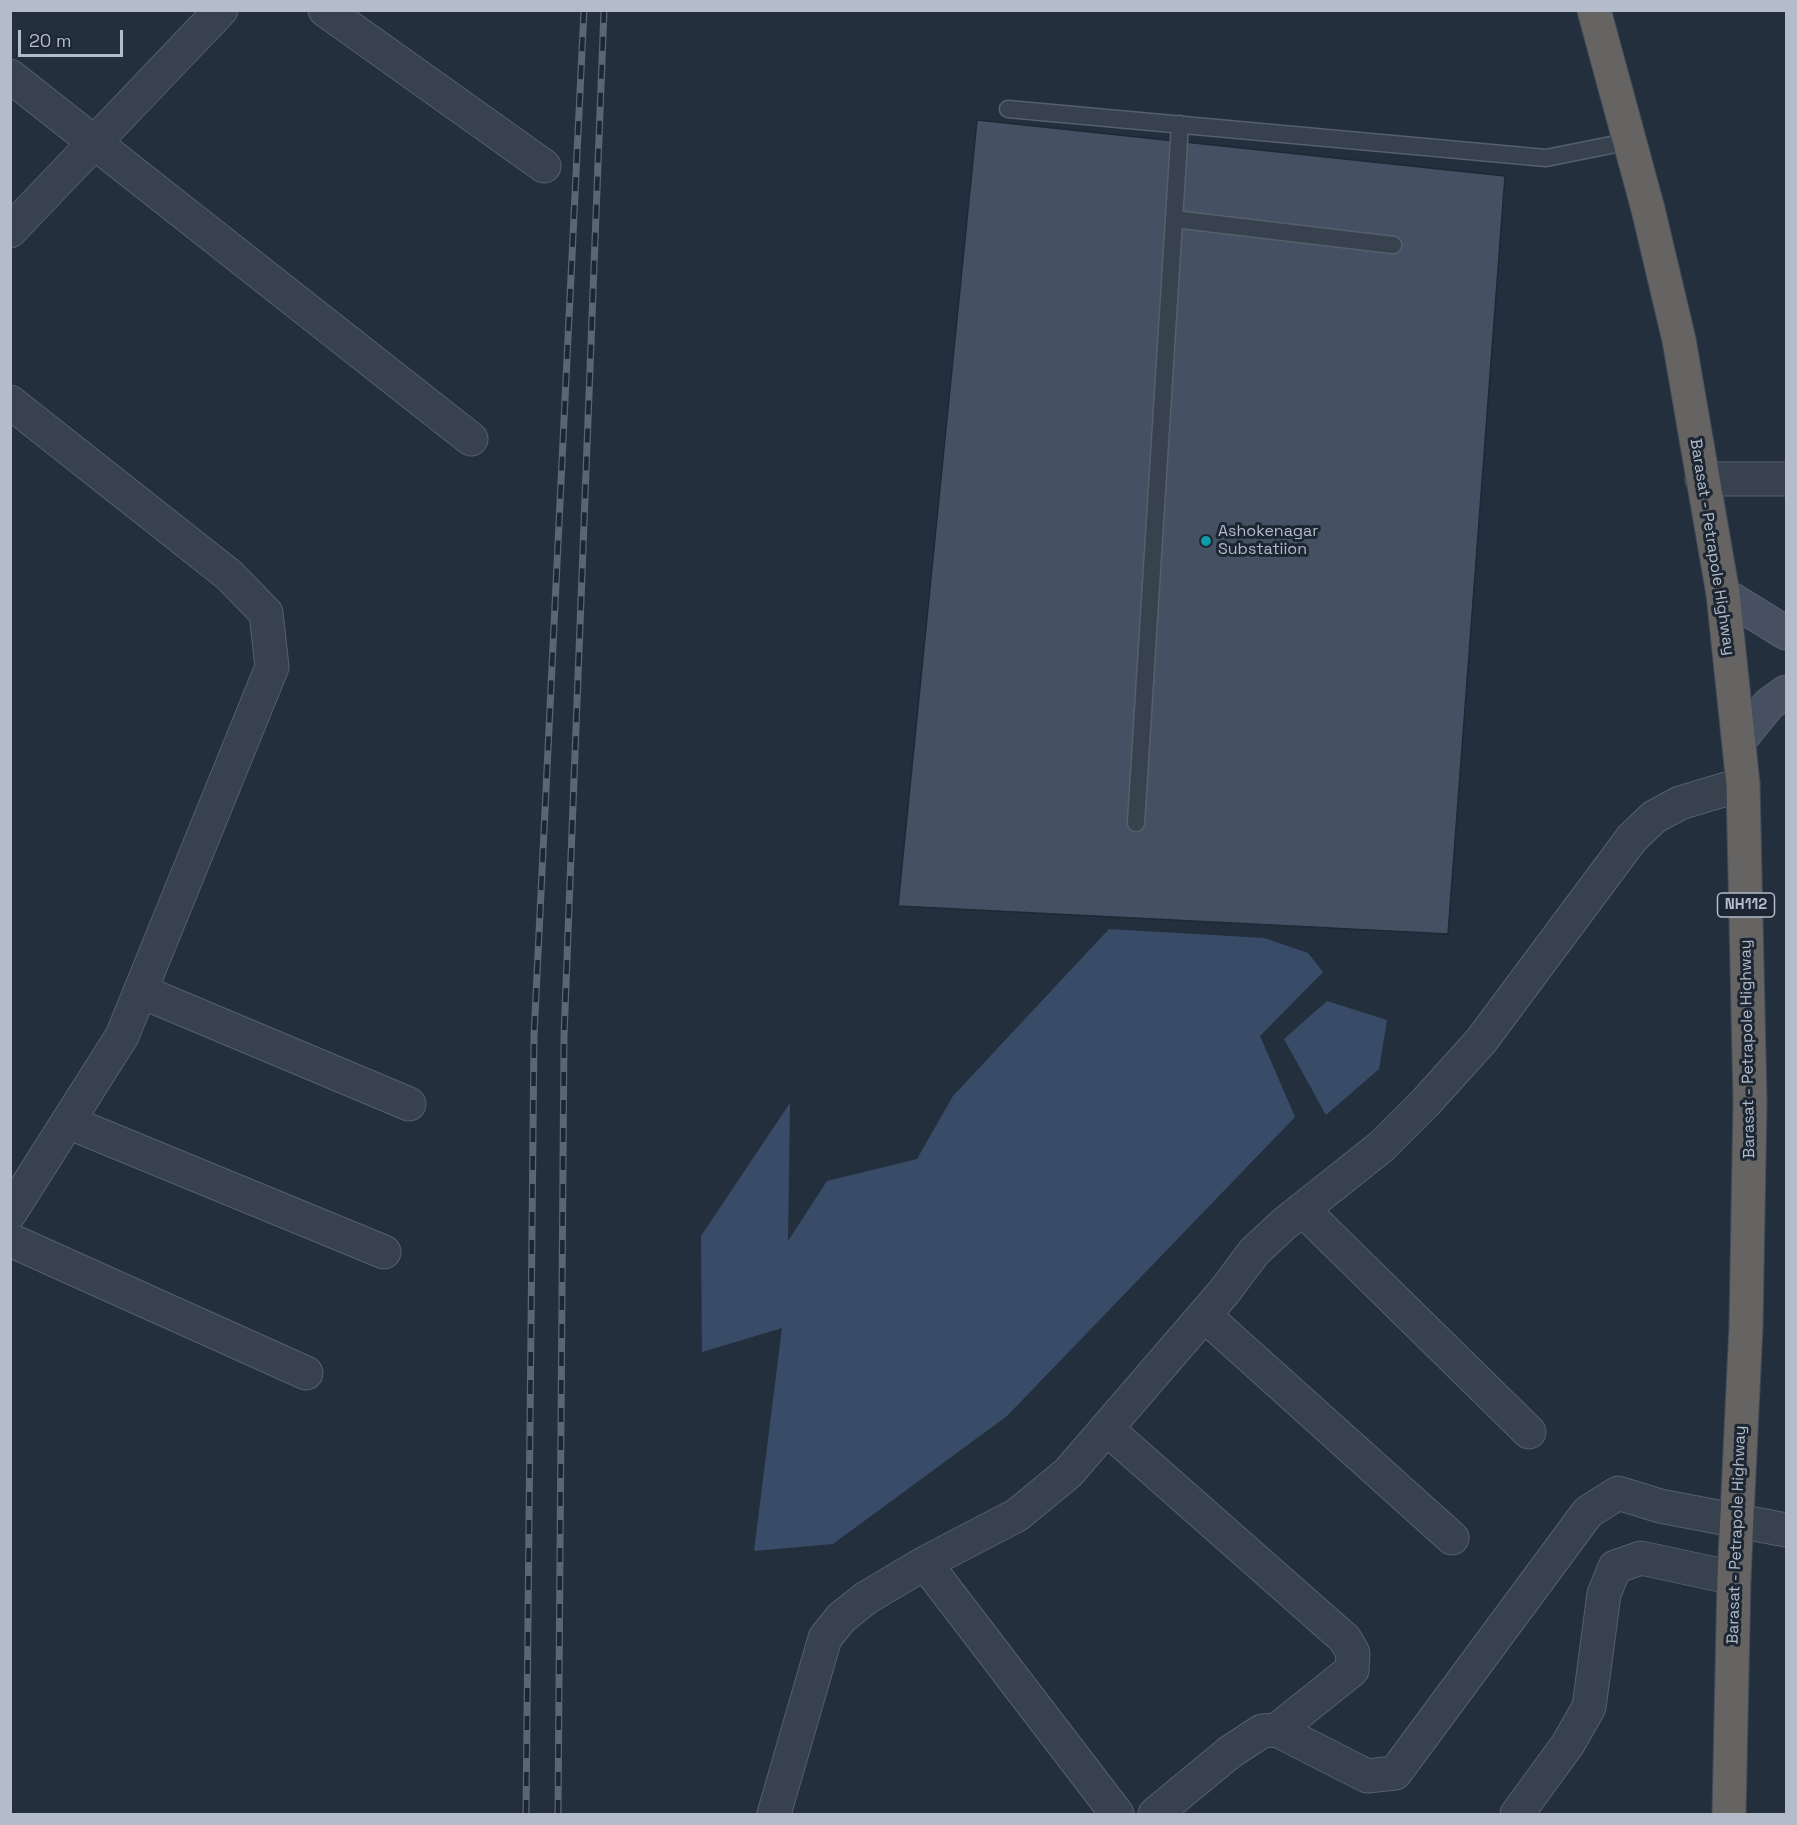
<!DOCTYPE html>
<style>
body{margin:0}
#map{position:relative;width:1797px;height:1825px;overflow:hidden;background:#242f3e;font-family:"Space Grotesk",sans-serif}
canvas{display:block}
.frame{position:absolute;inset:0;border:12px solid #b4bcc9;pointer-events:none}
.scale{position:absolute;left:18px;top:30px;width:105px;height:27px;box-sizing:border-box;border:3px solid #b4bcc9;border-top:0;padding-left:8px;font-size:18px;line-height:21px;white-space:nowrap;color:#b4bcc9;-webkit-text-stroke:4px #1d2633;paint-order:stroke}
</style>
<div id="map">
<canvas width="1797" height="1825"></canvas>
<div class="frame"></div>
<div class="scale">20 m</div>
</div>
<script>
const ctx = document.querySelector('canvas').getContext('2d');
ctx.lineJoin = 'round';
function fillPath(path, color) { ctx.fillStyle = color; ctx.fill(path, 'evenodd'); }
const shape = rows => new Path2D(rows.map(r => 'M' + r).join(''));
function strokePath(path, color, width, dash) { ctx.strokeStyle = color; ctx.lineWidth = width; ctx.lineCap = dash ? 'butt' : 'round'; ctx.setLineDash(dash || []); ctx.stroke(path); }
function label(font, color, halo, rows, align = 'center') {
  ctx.font = font + ' "Space Grotesk",sans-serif'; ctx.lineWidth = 6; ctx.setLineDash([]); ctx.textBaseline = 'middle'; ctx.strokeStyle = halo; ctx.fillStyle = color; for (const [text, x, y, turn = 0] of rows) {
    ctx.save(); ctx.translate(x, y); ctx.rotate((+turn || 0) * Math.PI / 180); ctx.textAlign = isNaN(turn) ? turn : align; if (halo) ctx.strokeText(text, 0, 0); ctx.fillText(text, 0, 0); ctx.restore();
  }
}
const water = shape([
 [1109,929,1264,938,1308,953,1323,972,1260,1036,1295,1117,1007,1416,833,1544,754,1551,782,1328,702,1352,701,1236,790,1103,788,1241,827,1181,917,1159,953,1096],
 [1327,1001,1387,1020,1379,1069,1326,1115,1284,1039]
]);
const building = shape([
 [977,120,1505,176,1448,934,898,906,977,120]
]);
const service = shape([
 [1008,109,1546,158,1631,141],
 [1174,219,1393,245],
 [1136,823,1180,124]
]);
const minor = shape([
 [325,10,544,166],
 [10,76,471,439],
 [10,231,221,10],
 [10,402,229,575,266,613,272,667,122,1036,10,1213],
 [1702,479,1786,479],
 [140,991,409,1104],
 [68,1122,384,1252],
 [1302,1209,1529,1432],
 [10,1240,306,1373],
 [1204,1315,1452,1538],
 [1107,1429,1345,1639,1353,1653,1352,1670,1277,1730],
 [925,1563,1117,1814],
 [774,1814,825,1638,841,1618,866,1598,925,1563,1017,1515,1068,1473,1224,1292,1254,1252,1284,1224,1382,1146,1425,1103,1481,1041,1632,838,1654,817,1680,803,1743,784],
 [1155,1814,1230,1752,1262,1731,1277,1730,1367,1776,1395,1773,1588,1512,1618,1493,1660,1506,1786,1530],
 [1517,1814,1568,1744,1589,1707,1604,1594,1615,1567,1641,1558,1734,1578]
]);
const secondary = shape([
 [1723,594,1786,633],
 [1739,741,1769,704,1786,692]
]);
const trunk = shape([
 [1594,10,1648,209,1679,340,1723,594,1743,784,1750,1101,1746,1326,1734,1578,1729,1814]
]);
const rail = shape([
 [526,1814,534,1036,584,10],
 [558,1814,564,1036,604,10]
]);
const markers = [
 [1206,541,6,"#0f9aa8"]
];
const shields = [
 [1746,905,57]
];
const shieldNames = [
 ["NH112",1746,905]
];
const poiNames = [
 ["Ashokenagar",1218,532],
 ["Substatiion",1218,550]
];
const streetNames = [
 ["Barasat - Petrapole Highway",1712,547,81],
 ["Barasat - Petrapole Highway",1748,1049,-91],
 ["Barasat - Petrapole Highway",1737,1535,-88]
];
fillPath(water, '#394c67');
fillPath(building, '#455162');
strokePath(building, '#1f2835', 1.5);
strokePath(service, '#565f6c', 19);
strokePath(minor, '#565f6c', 35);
strokePath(secondary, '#565f6c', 35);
strokePath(trunk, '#434c59', 35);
strokePath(service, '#38414e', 16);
strokePath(minor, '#38414e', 33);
strokePath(secondary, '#465061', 33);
strokePath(trunk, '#656462', 33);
strokePath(rail, '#5a6575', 7);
strokePath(rail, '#1d2633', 4.5, [14]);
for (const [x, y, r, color] of markers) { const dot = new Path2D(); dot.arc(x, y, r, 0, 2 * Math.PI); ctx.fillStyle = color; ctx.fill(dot); strokePath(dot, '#1d2633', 2); }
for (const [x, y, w] of shields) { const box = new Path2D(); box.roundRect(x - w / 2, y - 12, w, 24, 4.5); ctx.fillStyle = '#1d2633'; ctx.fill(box); strokePath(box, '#b4bcc9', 1.5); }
label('bold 15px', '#b4bcc9', null, shieldNames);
label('16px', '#b4bcc9', '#1d2633', poiNames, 'left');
label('16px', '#b4bcc9', '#1d2633', streetNames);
</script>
